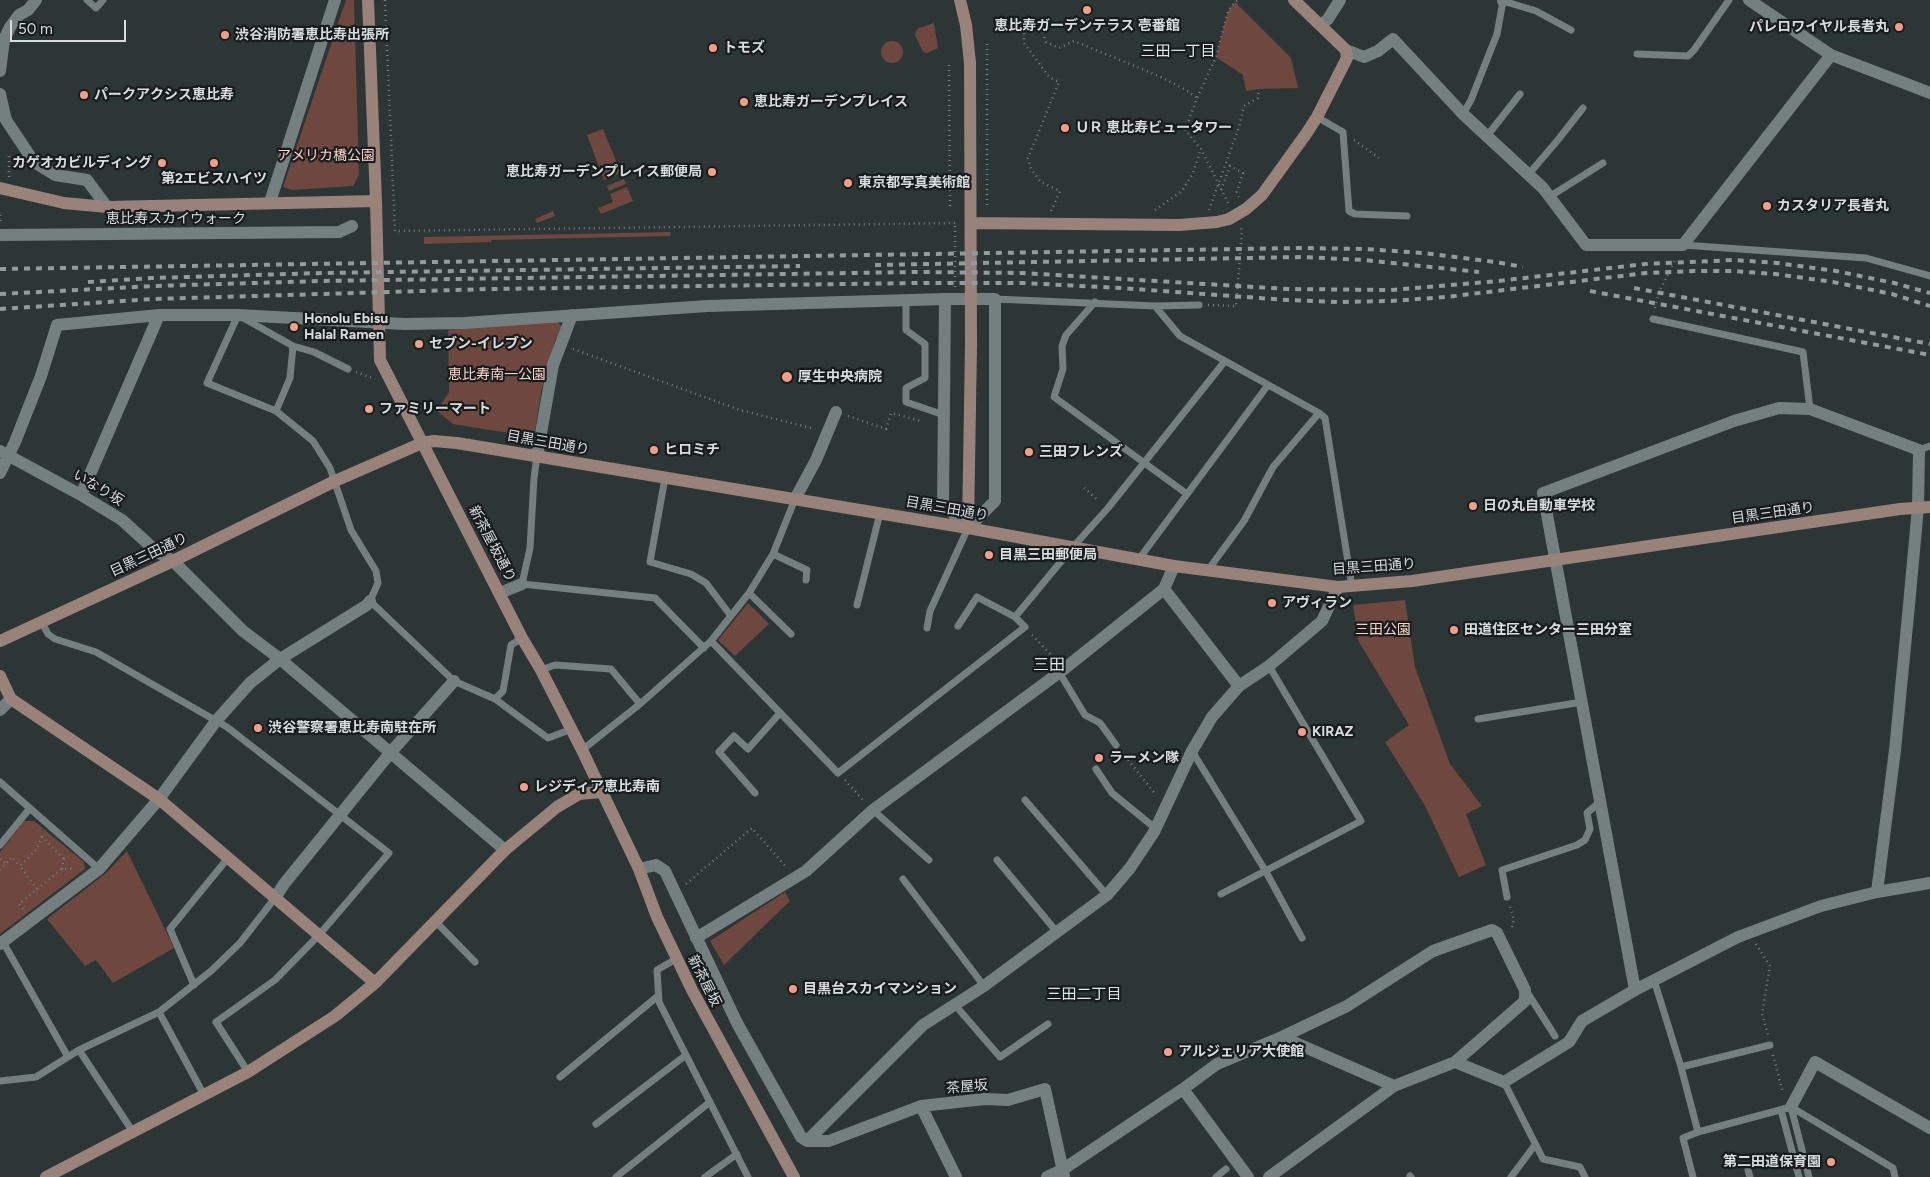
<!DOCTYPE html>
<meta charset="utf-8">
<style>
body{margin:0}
#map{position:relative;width:1930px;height:1177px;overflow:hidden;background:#2c3635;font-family:Figtree,sans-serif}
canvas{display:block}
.scale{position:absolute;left:10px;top:20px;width:116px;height:22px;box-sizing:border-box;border:2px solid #d7dddd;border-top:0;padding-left:6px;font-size:15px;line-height:18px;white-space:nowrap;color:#d7dddd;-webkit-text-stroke:4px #181c1c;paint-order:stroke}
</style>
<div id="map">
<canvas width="1930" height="1177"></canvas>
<div class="scale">50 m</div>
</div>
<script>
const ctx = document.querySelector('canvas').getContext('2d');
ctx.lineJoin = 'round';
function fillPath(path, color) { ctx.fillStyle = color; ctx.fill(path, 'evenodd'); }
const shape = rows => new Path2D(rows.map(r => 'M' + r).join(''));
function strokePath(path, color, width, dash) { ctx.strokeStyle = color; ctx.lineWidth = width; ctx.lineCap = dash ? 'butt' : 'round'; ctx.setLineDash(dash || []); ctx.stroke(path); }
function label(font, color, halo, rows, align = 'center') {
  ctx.font = font + ' Figtree,"Noto Sans JP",sans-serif'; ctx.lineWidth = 4.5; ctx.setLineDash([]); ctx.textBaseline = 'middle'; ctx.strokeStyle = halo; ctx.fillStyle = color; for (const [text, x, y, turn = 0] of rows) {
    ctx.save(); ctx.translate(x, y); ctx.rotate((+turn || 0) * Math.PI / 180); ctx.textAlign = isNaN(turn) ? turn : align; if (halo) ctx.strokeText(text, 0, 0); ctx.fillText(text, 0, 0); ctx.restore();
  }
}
const green = shape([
 [346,0,354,0,359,175,353,186,292,190,283,187],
 [1235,2,1291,58,1298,88,1259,89,1246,91,1243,75,1216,57,1228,11],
 [934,23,938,48,927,53,923,52,915,35,916,31,919,28],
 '881 52a11 11 0 1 1 22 0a11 11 0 1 1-22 0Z',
 [603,129,621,173,604,180,587,135],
 [624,179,626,184,609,191,607,186],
 [627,187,633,201,601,214,598,208,613,202,610,194],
 [553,211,555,216,537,223,535,219],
 [671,232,670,236,491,240,491,242,424,244,424,237],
 [557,321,562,327,555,341,541,392,534,437,453,424,437,411,449,392,448,330],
 [1405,600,1415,667,1450,764,1482,806,1466,814,1486,865,1459,877,1424,804,1385,742,1409,725,1359,642,1353,605],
 [748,603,769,624,735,656,718,640],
 [24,821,34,821,84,862,85,869,0,934,0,852],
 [127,851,174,948,113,983,96,960,85,966,47,919,106,873],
 [785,892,790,901,724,965,710,941]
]);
const path = shape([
 [385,0,395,231,957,223],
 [949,65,950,206],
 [1354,140,1379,158],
 [9,177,9,153],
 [1221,190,1230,166,1243,173,1237,192,1239,197],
 [1228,203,1201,149,1185,130,1197,98,1216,57,1228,11,1235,2,1239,0],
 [987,205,987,41],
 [1155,210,1182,191,1193,173,1201,149],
 [1209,210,1239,127,1244,106,1258,98,1259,89],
 [1051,211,1060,191,1041,182,1031,169,1028,158,1059,82,1049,77,1024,43,1024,21,1039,21,1046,42,1059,48,1074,41,1161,77,1186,90,1197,98],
 [0,215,1,223],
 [955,287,955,223],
 [1208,305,1236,306,1242,232,1241,228],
 [1655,308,1659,292,1676,258],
 [573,349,740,410,815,429],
 [356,372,375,379],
 [848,416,886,429,891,413,921,421],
 [1084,488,1099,501],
 [1032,635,1054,658],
 [1122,752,1156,795],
 [845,780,863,800],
 [0,859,6,863],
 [62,869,64,859,69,858],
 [0,870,12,857,20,866],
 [686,884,752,828,787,868],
 [37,889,20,866,36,850,42,837,64,859],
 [1510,907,1514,920,1511,931],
 [23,909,19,904,62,869,71,869,73,872],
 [1756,944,1770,966,1762,1014,1768,1035],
 [1773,1055,1783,1093]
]);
const lane = shape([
 [87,0,96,8,103,0],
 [1637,54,1688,56,1694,50,1729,0],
 [1463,114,1471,100,1497,34,1503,1,1536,11,1571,30],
 [1317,117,1343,132,1349,211,1355,214,1407,216],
 [1487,136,1520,94],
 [1528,175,1557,141,1583,108],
 [1549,197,1603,163],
 [1683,245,1866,258,1930,276],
 [995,299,1155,306,1199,305],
 [906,301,906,330,925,344,925,378,906,388,906,402,944,415],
 [1095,302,1066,335,1062,346,1063,369,1054,397,1187,494],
 [1155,306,1180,336,1319,413,1325,418,1352,587],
 [1653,319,1803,352,1810,409],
 [348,369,314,352,293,346,238,315,207,383,276,411,313,441,330,468,351,530,376,571,378,583,370,601,454,681,495,699,548,738,572,729],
 [276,411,290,378,293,346],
 [1919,450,1930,446],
 [537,456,534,478,530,548,522,584,655,598,704,648],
 [665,478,650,562,691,574,706,583,731,616],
 [773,554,807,570,806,580],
 [1139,559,1268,385],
 [1208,570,1244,521,1273,467,1319,413],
 [749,593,791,634],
 [857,605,880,513],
 [41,621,48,634,55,639,96,652,227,727,389,853,319,935,275,980,216,1022,248,1072],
 [958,626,977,597,1015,617],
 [927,628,930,611,968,528],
 [711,641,838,773,1025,627,1015,617,1073,547,1108,508,1225,361],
 [541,670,555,665,611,669,640,704],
 [1059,672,1085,715,1100,723,1116,745],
 [495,699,503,691,511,645,522,638],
 [1478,719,1582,702],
 [582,750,640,704,711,641,749,593,773,554,795,499],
 [1192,751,1265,870,1302,938],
 [1096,769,1112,793,1155,828],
 [0,782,99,869],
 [755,793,719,752,734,736,748,749,780,713],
 [1025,800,1107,895],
 [873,810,929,860],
 [0,845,30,808],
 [997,860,1056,931],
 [903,879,984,986],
 [1221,894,1361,821,1269,666],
 [1507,897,1502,870,1577,845,1585,840,1590,829,1587,813,1601,801],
 [435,921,475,962],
 [3,942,68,1057],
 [676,959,657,970,659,1002,748,1177],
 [1654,980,1681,1067,1698,1132],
 [194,985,170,929,228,858],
 [1527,992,1555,1036],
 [955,1005,1000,1057,1048,1024],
 [159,1012,204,1095],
 [79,1050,133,1132],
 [1681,1067,1770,1045],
 [560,1077,658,996],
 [0,1081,36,1077,79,1050,159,1012,211,971,240,943,275,898],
 [1504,1082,1543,1159,1580,1167,1585,1177],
 [1791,1107,1809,1177],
 [1781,1110,1799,1177],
 [596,1124,686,1055],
 [1748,1170,1750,1177],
 [1410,1176,1411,1177],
 [616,1177,710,1102],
 [705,1177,737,1154],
 [1216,1177,1226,1169],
 [1511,1177,1535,1145],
 [1693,1177,1683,1138,1698,1132,1791,1107,1893,1168,1895,1177]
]);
const street = shape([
 [1749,0,1831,55,1930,93],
 [1503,1,1503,0],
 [1321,25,1328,19,1340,0],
 [1346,50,1364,57,1378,51,1393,39,1463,114,1543,188,1586,245,1683,245,1831,55],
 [0,71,4,40,10,27,19,15,28,10,36,0],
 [0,94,6,120,34,162,55,175,87,180,107,207],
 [270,202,335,0],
 [0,235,339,232,352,226],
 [0,451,81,495,122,520,156,551,173,561,243,631,280,659,505,850],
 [537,456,553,365,572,315],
 [0,473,15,442,41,376,57,325,159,315,238,315,404,324,464,323,707,306,945,299,995,299,995,501,968,528,943,504,945,299],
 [81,495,159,315],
 [795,499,816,460,836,412],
 [1164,589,1239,686],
 [500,593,522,584],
 [0,710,11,699],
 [639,869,656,865,665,871,737,1023,801,1137,807,1141],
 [275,898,284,884,391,752,454,681],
 [696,938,806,871,873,810,1064,669,1164,589,1174,566],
 [0,944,99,869,159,799,216,721,250,683,280,659,367,605,370,601],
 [1635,990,1543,493,1734,421,1779,408,1810,409,1919,450,1918,507,1909,605,1895,750,1877,892],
 [1455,1062,1504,1082,1569,1042,1582,1021,1635,990,1738,937,1821,906,1877,892,1930,883],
 [1183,1089,1248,1177],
 [921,1106,956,1177],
 [1791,1107,1815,1062,1930,1128],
 [807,1141,923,1025,984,986,1107,895,1130,868,1154,832,1192,751,1212,717,1239,686,1269,666,1322,621,1338,587],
 [807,1141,829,1141,921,1106,985,1099,1008,1100,1045,1089,1064,1176],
 [1047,1177,1062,1170,1183,1089,1217,1064,1282,1037,1347,1006,1433,951,1492,930,1497,933,1525,990,1525,1001,1455,1062,1394,1086,1282,1037],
 [1269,1177,1394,1086]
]);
const secondary = shape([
 [368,0,376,201,380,360,522,638,541,670,582,750,639,869,657,917,692,990,794,1177],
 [960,0,966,25,970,63,971,345,968,528],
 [0,188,64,203,107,207,376,201],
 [971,223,1179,225,1217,222,1229,219,1246,209,1262,195,1306,134,1317,117,1347,58,1346,50,1294,0],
 [0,641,173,561,335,481,422,443,434,441,457,443,968,528,1174,566,1338,587,1412,581,1900,509,1930,507],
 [0,676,11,699,159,799,375,983],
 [46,1177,248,1072,335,1016,375,983,505,850,557,807,579,794,601,792]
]);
const rail = shape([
 [875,265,1302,257,1364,260,1479,272],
 [0,269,1301,248,1365,249,1423,253,1496,262,1523,267],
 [88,282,152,278,322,273,800,266],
 [1634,288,1930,344],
 [1590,291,1930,355],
 [0,294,154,286,321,281,917,272,1023,273,1288,289,1391,290,1498,281,1645,264,1734,260,1777,263,1836,271,1894,283,1930,293],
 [0,309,153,299,489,289,918,283,1023,283,1121,288,1287,300,1337,302,1391,301,1446,297,1646,273,1693,271,1733,271,1775,274,1833,282,1892,294,1930,306]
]);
const markers = [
 [1087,10,5,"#f49e8a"],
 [1899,27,5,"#f49e8a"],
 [225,35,5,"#f49e8a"],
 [713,48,5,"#f49e8a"],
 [84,95,5,"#f49e8a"],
 [744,102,5,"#f49e8a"],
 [1065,128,5,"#f49e8a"],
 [162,163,5,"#f49e8a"],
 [214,163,5,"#f49e8a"],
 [712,172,5,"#f49e8a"],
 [848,183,5,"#f49e8a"],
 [1767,206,5,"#f49e8a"],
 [294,327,5,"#f49e8a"],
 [419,344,5,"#f49e8a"],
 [787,377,6,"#f49e8a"],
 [369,409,5,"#f49e8a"],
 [654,450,5,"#f49e8a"],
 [1029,452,5,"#f49e8a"],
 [1473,506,5,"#f49e8a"],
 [989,555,5,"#f49e8a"],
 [1272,603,5,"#f49e8a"],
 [1454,630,5,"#f49e8a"],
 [258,728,5,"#f49e8a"],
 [1302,732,5,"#f49e8a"],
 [1099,758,5,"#f49e8a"],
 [524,787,5,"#f49e8a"],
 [793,989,5,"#f49e8a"],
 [1168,1052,5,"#f49e8a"],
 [1831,1162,5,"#f49e8a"]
];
const poiNames = [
 ["恵比寿ガーデンテラス 壱番館",1087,26,"center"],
 ["パレロワイヤル長者丸",1889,27,"right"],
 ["渋谷消防署恵比寿出張所",235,35],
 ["トモズ",723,48],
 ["パークアクシス恵比寿",94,95],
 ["恵比寿ガーデンプレイス",754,102],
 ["ＵＲ 恵比寿ビュータワー",1075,128],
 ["カゲオカビルディング",152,163,"right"],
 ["恵比寿ガーデンプレイス郵便局",702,172,"right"],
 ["第2エビスハイツ",214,179,"center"],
 ["東京都写真美術館",858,183],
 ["カスタリア長者丸",1777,206],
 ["Honolu Ebisu",304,319],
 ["Halal Ramen",304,335],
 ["セブン-イレブン",429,344],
 ["厚生中央病院",798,377],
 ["ファミリーマート",379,409],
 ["ヒロミチ",664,450],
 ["三田フレンズ",1039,452],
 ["日の丸自動車学校",1483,506],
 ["目黒三田郵便局",999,555],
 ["アヴィラン",1282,603],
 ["田道住区センター三田分室",1464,630],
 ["渋谷警察署恵比寿南駐在所",268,728],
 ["KIRAZ",1312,732],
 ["ラーメン隊",1109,758],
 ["レジディア恵比寿南",534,787],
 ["目黒台スカイマンション",803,989],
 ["アルジェリア大使館",1178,1052],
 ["第二田道保育園",1821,1162,"right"]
];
const parkNames = [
 ["アメリカ橋公園",326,156],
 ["恵比寿南一公園",497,375],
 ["三田公園",1383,630]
];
const streetNames = [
 ["恵比寿スカイウォーク",176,219],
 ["目黒三田通り",548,443,10],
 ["いなり坂",98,488,31],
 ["目黒三田通り",947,509,10],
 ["目黒三田通り",1773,513,-8],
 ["新茶屋坂通り",492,544,62],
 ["目黒三田通り",149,555,-25],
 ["目黒三田通り",1374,567,-4],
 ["新茶屋坂",704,981,63],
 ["茶屋坂",967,1087,-5]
];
const neighbourhoodNames = [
 ["三田一丁目",1178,52],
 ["三田二丁目",1084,995]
];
const quarterNames = [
 ["三田",1049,665]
];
fillPath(green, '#6e473e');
strokePath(path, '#777f7f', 2.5, [1, 4]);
strokePath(lane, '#74807f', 7);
strokePath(street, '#74807f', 12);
strokePath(secondary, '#99827a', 12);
strokePath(rail, '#949b9b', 4, [6, 6]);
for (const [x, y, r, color] of markers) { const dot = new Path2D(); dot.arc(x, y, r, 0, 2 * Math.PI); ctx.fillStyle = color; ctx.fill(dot); strokePath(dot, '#181c1c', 2); }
label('bold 14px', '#d7dddd', '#181c1c', poiNames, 'left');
label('14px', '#fcd2c8', '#181c1c', parkNames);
label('14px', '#d7dddd', '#181c1c', streetNames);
label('15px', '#dbe7e7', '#181c1c', neighbourhoodNames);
label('16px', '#dbe7e7', '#181c1c', quarterNames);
</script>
